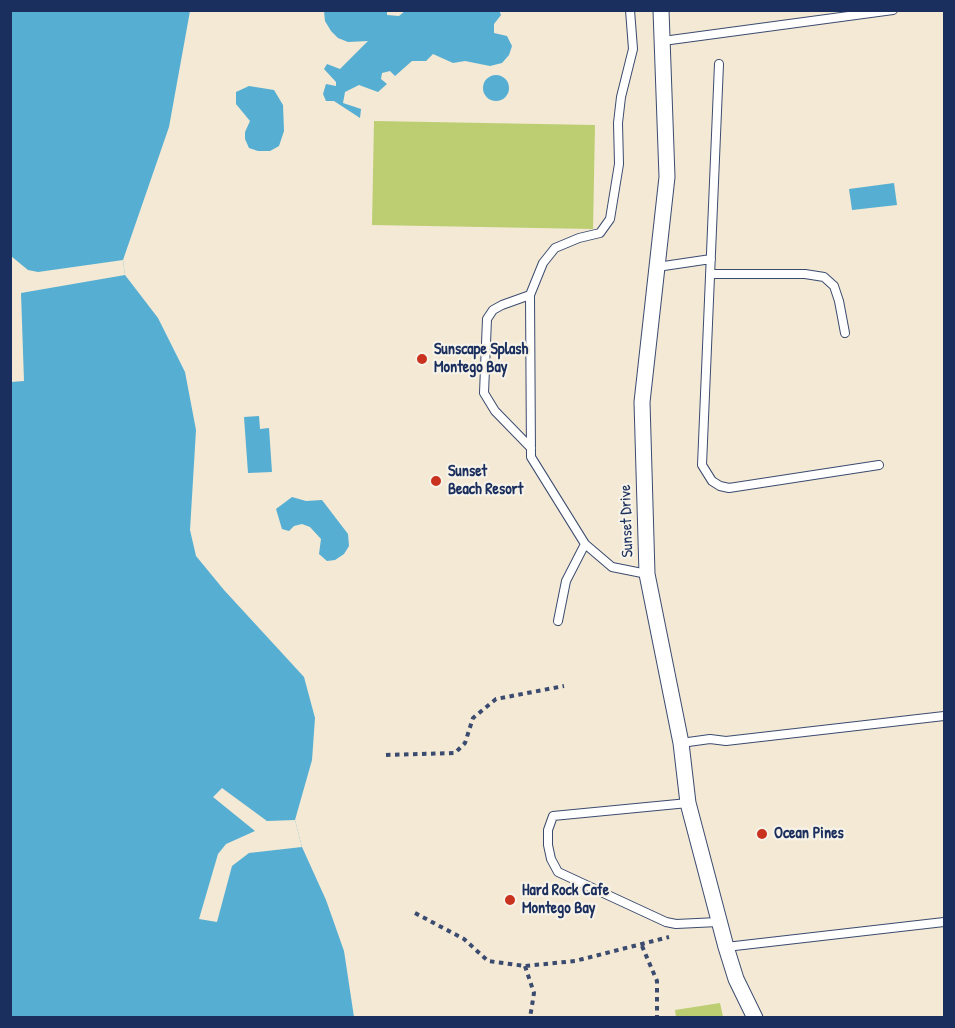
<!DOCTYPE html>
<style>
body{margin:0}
#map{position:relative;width:955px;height:1028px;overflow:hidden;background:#f3e9d4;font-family:"Patrick Hand",sans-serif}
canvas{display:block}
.frame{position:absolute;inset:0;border:12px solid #1b2f5e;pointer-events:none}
</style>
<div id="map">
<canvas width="955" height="1028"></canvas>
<div class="frame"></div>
</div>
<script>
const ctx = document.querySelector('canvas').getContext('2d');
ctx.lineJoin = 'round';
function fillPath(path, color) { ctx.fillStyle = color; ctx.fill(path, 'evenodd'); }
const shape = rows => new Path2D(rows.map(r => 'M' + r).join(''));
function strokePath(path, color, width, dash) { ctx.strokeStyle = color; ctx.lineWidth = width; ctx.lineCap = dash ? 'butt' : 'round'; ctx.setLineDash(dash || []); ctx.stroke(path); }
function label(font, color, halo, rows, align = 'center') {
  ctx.font = font + ' "Patrick Hand",sans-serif'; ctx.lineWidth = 4.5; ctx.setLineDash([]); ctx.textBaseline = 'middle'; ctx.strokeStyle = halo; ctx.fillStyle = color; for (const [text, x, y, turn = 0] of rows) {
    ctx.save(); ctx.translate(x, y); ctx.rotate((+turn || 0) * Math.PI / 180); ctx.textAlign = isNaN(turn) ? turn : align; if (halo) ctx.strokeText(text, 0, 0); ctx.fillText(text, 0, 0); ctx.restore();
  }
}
const green = shape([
 [374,121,595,125,593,229,372,225],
 [720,1003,723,1017,676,1017,675,1010]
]);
const water = shape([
 [499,10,501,15,494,24,494,33,507,36,512,46,509,55,502,63,490,66,465,61,453,63,433,54,426,61,412,61,395,76,390,71,382,73,381,79,387,84,378,92,359,85,345,92,343,103,361,109,360,118,334,101,326,101,323,94,326,84,336,86,336,82,324,69,327,64,340,69,368,41,348,42,338,38,331,31,325,21,324,11,387,11,387,15,399,16,405,11],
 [10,11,190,11,169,127,123,260,125,275,158,318,185,372,196,430,190,530,196,556,224,590,304,677,315,718,312,760,295,820,302,847,326,900,344,951,354,1017,11,1017],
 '483 88a13 13 0 1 1 26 0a13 13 0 1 1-26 0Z',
 [249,86,274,90,283,105,284,131,279,146,270,151,258,151,249,148,245,139,245,132,250,121,236,104,236,92],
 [894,183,897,205,852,210,849,189],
 [259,416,260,429,269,428,272,472,248,473,244,417],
 [292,497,306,501,322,500,348,534,349,546,344,554,335,560,327,561,319,554,321,539,310,527,302,524,294,526,289,531,282,529,276,509]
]);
const pier = shape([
 [11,256,28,270,38,272,123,260,125,275,21,293,24,381,11,382],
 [222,788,267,821,295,820,302,847,249,853,232,866,217,922,199,919,218,854,226,844,255,831,213,797]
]);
const path = shape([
 [386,755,455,753,465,743,473,718,496,699,564,686],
 [415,913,464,939,488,961,525,966,575,961,669,937],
 [642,946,657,981,657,1018],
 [525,966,534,993,530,1018]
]);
const lane = shape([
 [630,10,633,49,621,97,618,123,619,164,610,219,600,233,579,238,555,248,543,263,530,295,531,457,585,544,612,567,647,574],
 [663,41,893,10],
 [719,64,702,465,712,481,720,486,729,488,879,465],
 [657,267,711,259],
 [710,274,805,274,824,277,834,286,839,301,845,333],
 [530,295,502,305,493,310,487,319,484,393,495,411,531,448],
 [558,621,566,581,585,544],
 [681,743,710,739,726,741,944,716],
 [688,803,553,816,548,830,548,845,551,859,558,872,666,922,676,924,718,922],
 [726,947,944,922]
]);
const street = shape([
 [661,10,667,177,642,402,647,574,681,743,688,803,726,947,736,979,755,1018]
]);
const markers = [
 [422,359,6,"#c8321e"],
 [436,481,6,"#c8321e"],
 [762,834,6,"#c8321e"],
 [510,900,6,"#c8321e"]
];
const poiNames = [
 ["Sunscape Splash",434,350],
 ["Montego Bay",434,368],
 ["Sunset",448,472],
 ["Beach Resort",448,490],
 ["Ocean Pines",774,834],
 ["Hard Rock Cafe",522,891],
 ["Montego Bay",522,909]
];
const streetNames = [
 ["Sunset Drive",627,521,-92]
];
fillPath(green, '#bcce71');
fillPath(water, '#56aed3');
fillPath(pier, '#f3e9d4');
strokePath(lane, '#3b4b70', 10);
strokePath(street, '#3b4b70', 17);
strokePath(path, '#3b4b70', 4, [4.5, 4.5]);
strokePath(lane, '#fff', 8);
strokePath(street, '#fff', 15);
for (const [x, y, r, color] of markers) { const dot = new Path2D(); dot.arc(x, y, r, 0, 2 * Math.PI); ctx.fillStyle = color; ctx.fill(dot); strokePath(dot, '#f7f3e8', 2); }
label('bold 16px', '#1b2f5e', '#f7f3e8', poiNames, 'left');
label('16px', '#1b2f5e', '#f7f3e8', streetNames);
</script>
